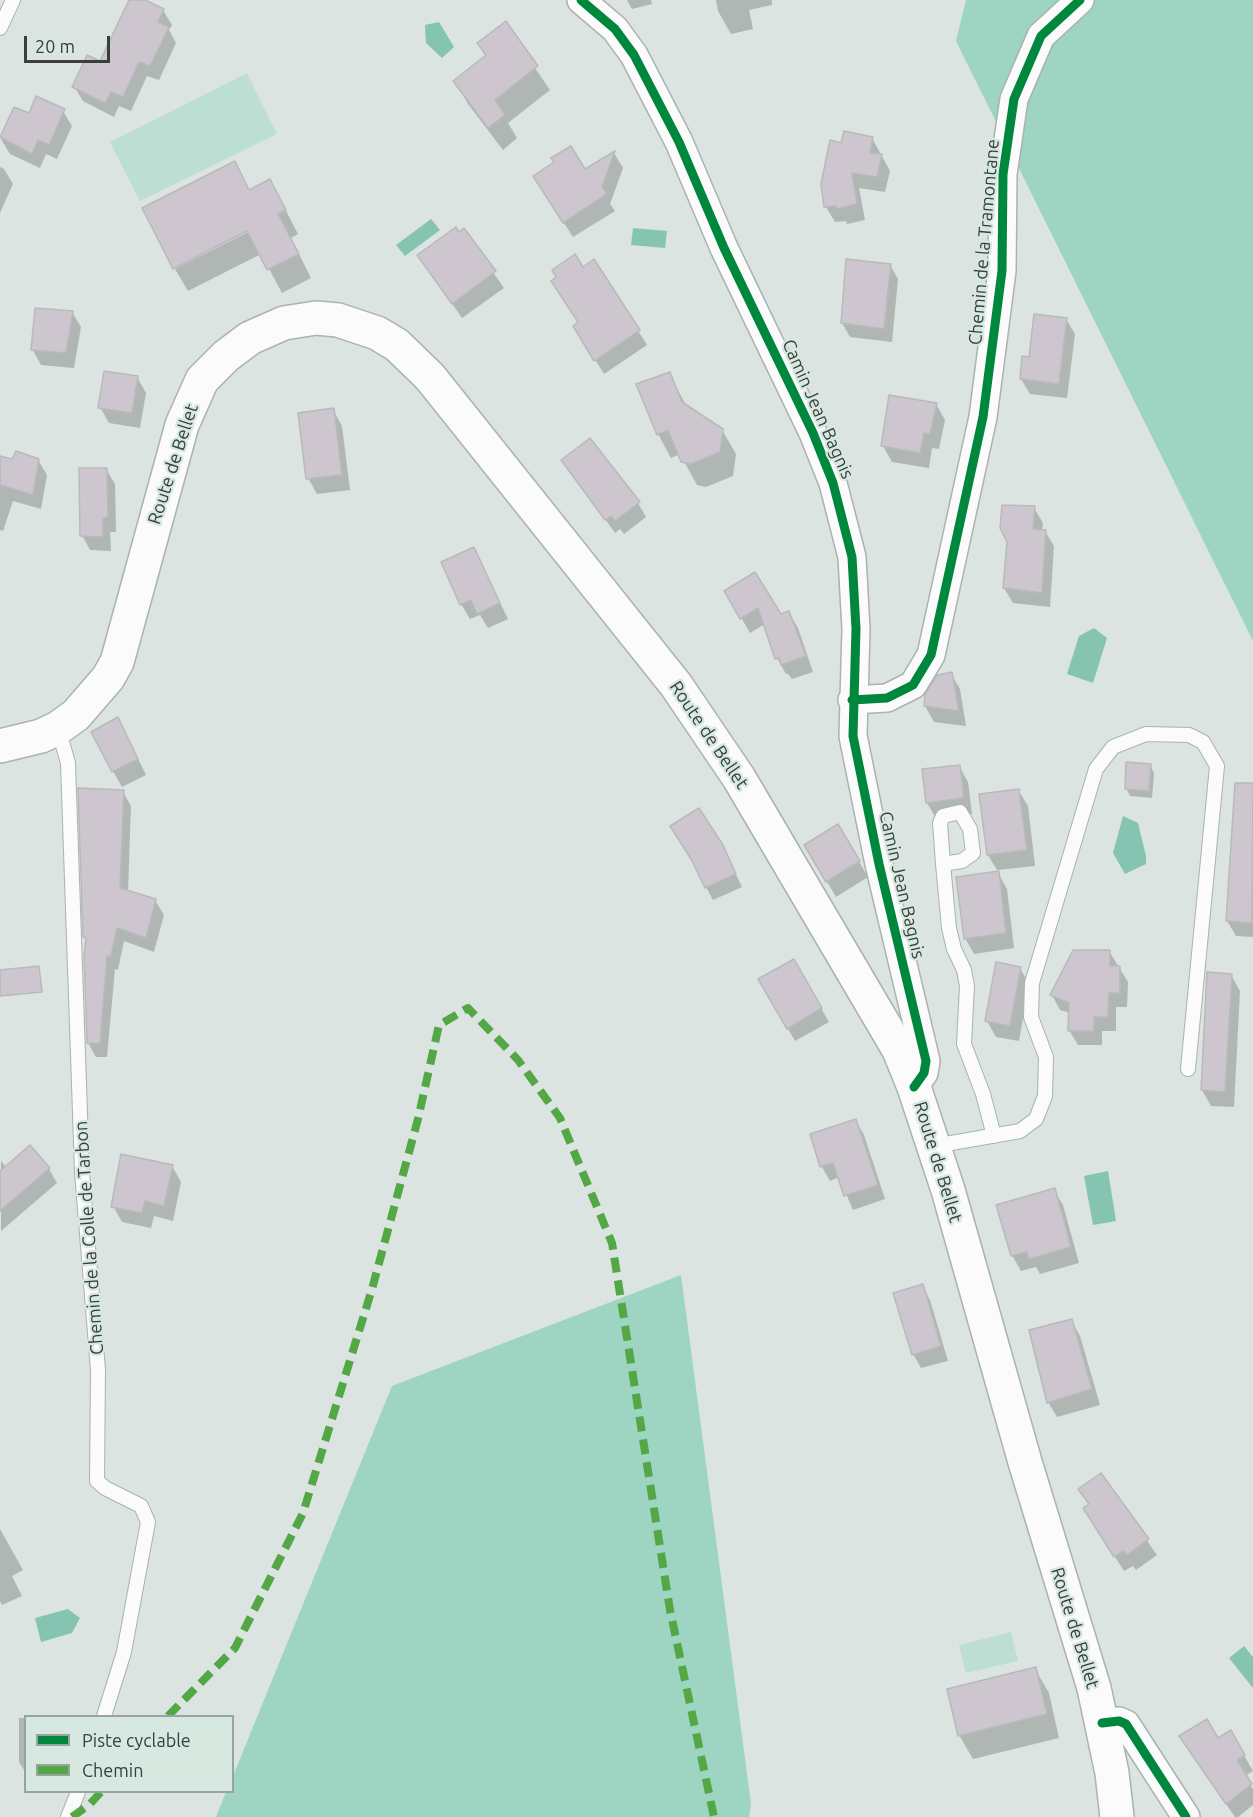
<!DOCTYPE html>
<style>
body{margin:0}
#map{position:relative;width:1253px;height:1817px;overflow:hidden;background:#dbe4e0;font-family:Ubuntu,sans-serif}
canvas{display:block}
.legend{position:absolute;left:24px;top:1715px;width:210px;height:78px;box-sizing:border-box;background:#d7e8e1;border:2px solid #97a49f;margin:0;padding:8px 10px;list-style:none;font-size:18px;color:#383f3c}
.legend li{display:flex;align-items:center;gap:12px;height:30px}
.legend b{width:30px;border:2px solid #97a49f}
.scale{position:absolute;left:24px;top:36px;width:86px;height:27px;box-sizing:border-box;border:3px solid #383f3c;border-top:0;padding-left:8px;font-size:18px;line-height:21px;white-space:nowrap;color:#383f3c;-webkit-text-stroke:4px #d7e8e1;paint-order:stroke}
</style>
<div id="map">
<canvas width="1253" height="1817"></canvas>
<ul class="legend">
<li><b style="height:8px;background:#00873e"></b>Piste cyclable</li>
<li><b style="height:8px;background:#53a745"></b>Chemin</li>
</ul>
<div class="scale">20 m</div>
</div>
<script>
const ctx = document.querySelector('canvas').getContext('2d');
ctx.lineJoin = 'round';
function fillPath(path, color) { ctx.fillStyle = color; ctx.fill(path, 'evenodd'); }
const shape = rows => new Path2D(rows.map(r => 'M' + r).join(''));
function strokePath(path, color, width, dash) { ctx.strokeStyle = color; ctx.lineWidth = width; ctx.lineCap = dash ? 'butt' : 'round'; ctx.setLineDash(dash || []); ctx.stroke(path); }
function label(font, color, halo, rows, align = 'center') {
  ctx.font = font + ' Ubuntu,sans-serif'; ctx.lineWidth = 4.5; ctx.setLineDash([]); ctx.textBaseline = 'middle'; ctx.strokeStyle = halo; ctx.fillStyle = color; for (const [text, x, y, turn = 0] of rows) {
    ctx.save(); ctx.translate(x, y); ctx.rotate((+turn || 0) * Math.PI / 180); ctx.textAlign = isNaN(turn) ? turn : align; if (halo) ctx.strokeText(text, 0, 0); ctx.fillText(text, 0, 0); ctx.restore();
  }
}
const green = shape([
 [247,73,277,134,140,201,110,142],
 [1011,1632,1018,1661,966,1673,959,1645]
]);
const forest = shape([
 [966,0,1253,0,1253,641,956,41],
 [681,1275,751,1804,749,1817,216,1817,226,1792,232,1792,233,1776,392,1386]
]);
const water = shape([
 [439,22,454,47,442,58,426,43,425,25],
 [431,219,440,230,405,256,396,245],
 [633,228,667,231,665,248,631,245],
 [1094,628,1107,638,1093,683,1067,674,1079,636],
 [1123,816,1138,823,1146,856,1146,864,1125,874,1113,853],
 [1108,1171,1116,1221,1093,1225,1084,1176],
 [68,1609,80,1618,72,1633,41,1642,35,1618],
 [1244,1646,1253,1657,1253,1688,1229,1658]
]);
const shadow = shape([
 [130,0,142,0,163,10,172,25,169,30,176,43,159,80,147,76,131,111,119,106,114,117,83,101,74,86,100,63],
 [627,0,651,0,652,4,632,9],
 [716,0,772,0,772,5,749,10,753,29,731,34,718,11],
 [505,24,550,90,508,123,517,138,503,150,468,104,455,81,486,57,479,44],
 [15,109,30,115,63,111,72,126,57,159,46,154,40,168,10,154,1,139],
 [872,138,890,171,885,192,859,188,865,220,847,224,846,221,835,222,826,207,842,144],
 [614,153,623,168,610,204,615,211,573,237,544,192],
 [234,163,250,191,283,205,298,234,291,238,311,278,282,293,261,254,188,291,175,269,254,229],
 [0,167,4,169,13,184,0,213],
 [464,230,504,288,462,318,419,256],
 [594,261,647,345,604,374,583,340,579,323,582,269],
 [890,265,898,279,892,342,850,337,842,323],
 [72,312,81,327,74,368,41,365,32,349],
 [1066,319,1075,334,1067,398,1030,394,1021,379,1031,358],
 [669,374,687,407,722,430,736,454,733,476,706,487,697,485,680,454,671,458,658,434],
 [137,377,146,393,140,428,109,423,100,407],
 [936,404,945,420,939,449,932,448,929,468,892,462,883,446],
 [333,410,342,426,350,490,317,494,308,478],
 [0,458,13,461,38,460,47,475,41,509,13,501,3,531,0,530],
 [563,460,638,503,646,517,624,534,620,529,615,533],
 [106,469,115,484,116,532,110,532,111,551,90,550,82,535],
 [1034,508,1043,523,1042,531,1045,531,1054,546,1050,607,1013,603,1004,588],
 [474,549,508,619,488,628,480,615,470,619,461,604],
 [726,591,781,616,789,613,798,628,813,672,792,679,788,674,786,674,777,658,765,624,750,633],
 [951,674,960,689,966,726,934,722,925,706],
 [126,734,146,775,122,787,113,771],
 [1150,765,1154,773,1152,798,1130,796,1126,788],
 [959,766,968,782,972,814,936,818,927,803],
 [1018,790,1028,806,1035,866,997,870,988,855],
 [123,792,131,806,128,892,155,900,164,915,154,952,124,941,118,970,115,969,107,1057,96,1057,88,1043,87,940,84,937],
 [1235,801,1253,802,1253,937,1236,936,1227,921],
 [838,826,868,877,836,897,806,845],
 [722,846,742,887,713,900,706,887],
 [998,873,1007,889,1014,948,974,954,965,938],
 [1109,951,1128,982,1127,1007,1116,1007,1116,1031,1102,1031,1102,1045,1078,1045,1069,1030,1070,1013,1060,1010,1052,995],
 [794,961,829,1022,795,1041,760,980],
 [1020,968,1029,984,1019,1041,996,1037,987,1021],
 [1231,975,1240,991,1234,1107,1211,1106,1202,1090],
 [856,1121,864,1135,885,1199,853,1210,839,1177,830,1181,822,1167,812,1135],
 [1,1161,6,1167,49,1169,57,1183,1,1231],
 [172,1166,181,1182,173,1221,154,1216,151,1228,122,1222,113,1206],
 [1054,1190,1063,1205,1079,1263,1040,1274,1036,1267,1021,1271,1012,1255],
 [922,1286,930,1300,948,1361,921,1368,913,1354],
 [1071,1321,1080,1336,1100,1405,1057,1417,1048,1402,1037,1366],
 [1101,1475,1157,1555,1136,1570,1133,1566,1124,1571,1094,1524,1090,1506,1080,1489],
 [0,1529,23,1570,12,1576,22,1596,2,1605,0,1601],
 [1035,1669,1049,1693,1059,1738,973,1759,959,1735],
 [19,1718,26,1718,26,1773,19,1762],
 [1231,1733,1253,1771,1245,1776,1253,1789,1253,1805,1238,1817,1235,1817,1190,1752]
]);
const building = shape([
 [129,0,145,0,164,9,158,22,169,27,150,66,139,62,123,97,111,92,105,103,72,87,87,55,100,61,129,0],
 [506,21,538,66,495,100,505,115,488,128,453,81,486,55,477,43,506,21],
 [36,96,65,109,49,145,38,140,32,154,0,137,14,107,29,113,36,96],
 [844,131,873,137,870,153,882,154,877,177,852,173,857,204,837,209,836,206,824,207,821,184,830,140,841,143,844,131],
 [571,146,585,169,615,151,602,187,607,194,563,223,533,176,554,162,551,158,571,146],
 [235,161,249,190,270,179,286,210,278,214,299,254,267,270,247,231,173,269,142,208,235,161],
 [456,227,459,232,464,228,496,271,452,304,417,255,456,227],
 [575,254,583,267,594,259,640,330,594,361,573,326,578,322,551,281,556,277,552,270,575,254],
 [846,259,891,264,884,329,841,323,846,259],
 [35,308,73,311,66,353,31,350,35,308],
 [1034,314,1067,318,1059,384,1020,379,1022,356,1029,357,1034,314],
 [104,371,138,376,132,413,98,408,104,371],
 [670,372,682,402,723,429,720,452,691,464,681,462,668,430,657,435,636,384,670,372],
 [889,395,937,403,930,434,924,433,920,453,881,446,889,395],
 [334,408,342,475,306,479,298,413,334,408],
 [590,438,640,502,615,521,611,516,605,520,561,460,590,438],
 [16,451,39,459,33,495,0,485,0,456,12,459,16,451],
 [79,468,107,468,108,517,103,518,103,537,80,536,79,468],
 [1002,505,1035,506,1033,529,1046,530,1042,593,1003,588,1007,542,1000,528,1002,505],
 [474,547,500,603,477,614,471,600,460,605,441,562,474,547],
 [755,572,781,614,789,611,806,656,781,665,779,658,775,659,758,608,740,619,724,591,755,572],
 [952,672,959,711,924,706,925,694,937,675,952,672],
 [118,717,138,759,112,772,91,732,118,717],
 [1126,762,1151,764,1149,791,1125,789,1126,762],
 [960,765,964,798,926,803,922,769,960,765],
 [1235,783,1253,783,1252,923,1226,921,1235,783],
 [78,788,124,790,120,888,156,899,146,938,117,928,111,956,107,956,100,1044,87,1043,84,955,86,938,83,937,78,788],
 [1019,789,1027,850,987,855,979,794,1019,789],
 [699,808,723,845,736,874,705,888,691,859,670,826,699,808],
 [838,824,860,861,826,882,804,845,838,824],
 [999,871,1006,933,964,939,956,877,999,871],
 [1073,950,1110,950,1110,966,1120,966,1120,993,1109,993,1108,1017,1094,1017,1094,1031,1068,1031,1069,1003,1050,995,1073,950],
 [794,959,822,1008,787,1029,758,979,794,959],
 [996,962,1021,967,1010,1026,985,1021,996,962],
 [39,966,42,992,0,996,0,970,39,966],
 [1207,972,1232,974,1225,1092,1201,1090,1207,972],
 [856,1119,878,1185,844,1196,833,1163,820,1167,810,1134,856,1119],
 [30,1145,50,1168,0,1211,0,1171,30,1145],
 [121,1154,173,1165,164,1206,145,1201,142,1213,111,1207,121,1154],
 [1055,1188,1071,1247,1029,1259,1027,1252,1011,1256,996,1205,1055,1188],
 [923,1284,941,1346,912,1355,893,1293,923,1284],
 [1072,1319,1092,1389,1047,1403,1029,1330,1072,1319],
 [1101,1473,1149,1539,1127,1555,1123,1551,1114,1557,1083,1508,1089,1504,1078,1489,1101,1473],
 [1036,1667,1047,1714,958,1736,947,1689,1036,1667],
 [1207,1719,1218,1738,1231,1730,1245,1755,1237,1760,1252,1784,1226,1804,1179,1736,1207,1719]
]);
const lane = shape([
 [0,28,13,0],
 [58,728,68,763,82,1172,98,1370,97,1481,105,1488,141,1506,148,1522,124,1652,104,1716],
 [943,864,962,861,973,853,970,829,960,812,943,816,940,823,943,864,949,928,954,949,964,970,967,986,964,1044,983,1094,994,1136],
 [934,1146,1020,1131,1036,1119,1045,1096,1046,1057,1031,1017,1032,983,1096,769,1113,747,1146,734,1189,735,1203,742,1217,766,1188,1069],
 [68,1817,78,1792]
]);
const street = shape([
 [581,0,615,29,634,55,679,142,724,248,813,433,833,483,852,557,856,629,853,736,879,864,926,1061,924,1073,914,1087],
 [852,700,887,698,913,685,931,655,983,417,1002,271,1003,174,1014,99,1041,36,1080,0],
 [1102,1723,1119,1721,1126,1724,1186,1817]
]);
const secondary = shape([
 [0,746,41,736,58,728,76,715,108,678,117,662,182,425,202,380,226,356,250,338,284,323,316,318,338,320,377,333,397,345,430,377,676,685,739,778,899,1050,914,1087,948,1190,1025,1462,1094,1688,1112,1773,1117,1817]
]);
const quiet = shape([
 [168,1716,235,1648,303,1513,372,1289,418,1119,439,1025,468,1008,518,1060,560,1118,612,1243,670,1610,714,1817],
 [72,1817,90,1804,101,1792]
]);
const cycleway = shape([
 [581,0,615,29,634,55,679,142,724,248,813,433,833,483,852,557,856,629,853,736,879,864,926,1061,924,1073,914,1087],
 [852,700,887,698,913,685,931,655,983,417,1002,271,1003,174,1014,99,1041,36,1080,0],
 [1102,1723,1119,1721,1126,1724,1186,1817]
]);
const streetNames = [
 ["Chemin de la Tramontane",984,242,-85],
 ["Camin Jean Bagnis",818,409,66],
 ["Route de Bellet",173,464,-72],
 ["Route de Bellet",709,735,56],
 ["Camin Jean Bagnis",902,885,77],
 ["Route de Bellet",938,1162,73],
 ["Chemin de la Colle de Tarbon",89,1238,-94],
 ["Route de Bellet",1075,1628,73]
];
fillPath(green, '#bddfd3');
fillPath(forest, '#9ed4c2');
fillPath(water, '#84c4b0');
fillPath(shadow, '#0003');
fillPath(building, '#cdc6ce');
strokePath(building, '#b8baba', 1.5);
strokePath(lane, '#abb2af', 16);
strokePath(street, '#abb2af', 30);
strokePath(secondary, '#abb2af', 36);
strokePath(lane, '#fafbfa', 14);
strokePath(street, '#fafbfa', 27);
strokePath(secondary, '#fafbfa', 33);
strokePath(quiet, '#53a745', 8, [15, 8]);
strokePath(cycleway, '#00873e', 9);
label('18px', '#383f3c', '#d7e8e1', streetNames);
</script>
